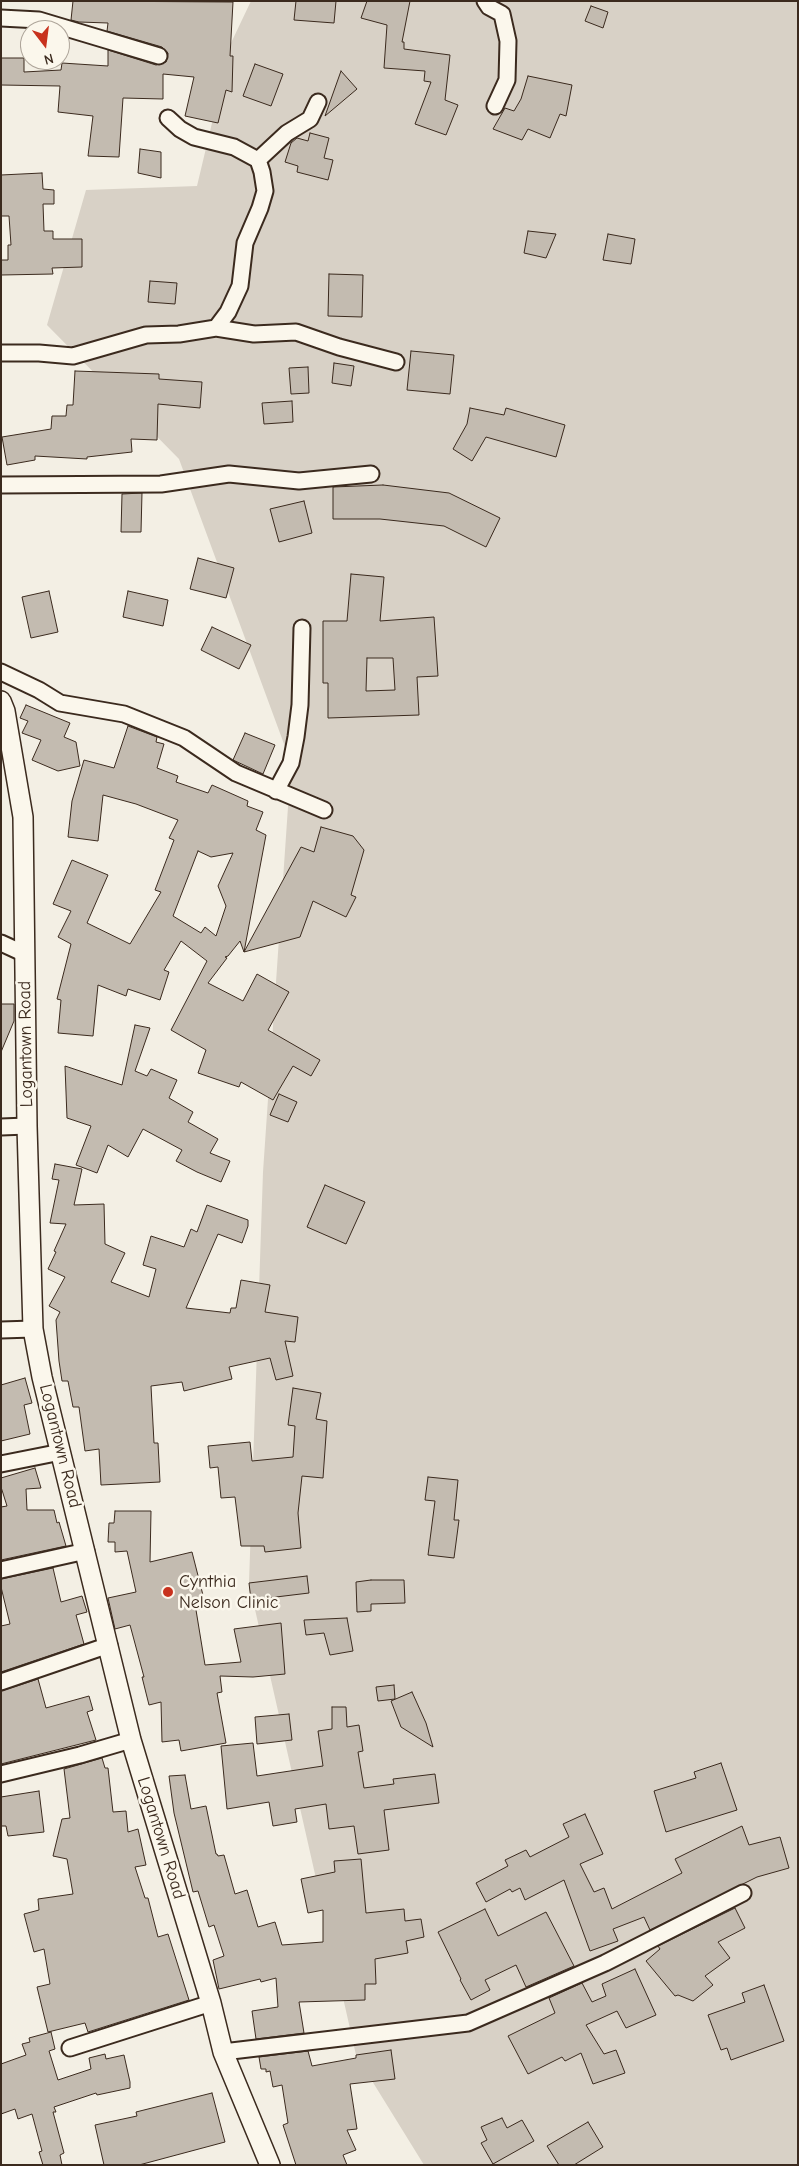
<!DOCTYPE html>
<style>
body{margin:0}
#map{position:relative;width:799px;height:2166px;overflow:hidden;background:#f3efe4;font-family:"Comic Neue",sans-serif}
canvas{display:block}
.frame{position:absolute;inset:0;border:2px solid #3b2a1e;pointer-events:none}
.north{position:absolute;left:20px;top:20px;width:50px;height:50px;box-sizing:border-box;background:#fbf7ec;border:1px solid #aea59a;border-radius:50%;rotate:165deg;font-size:14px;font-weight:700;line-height:20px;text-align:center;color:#3b2a1e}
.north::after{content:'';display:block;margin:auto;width:18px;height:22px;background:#c8321e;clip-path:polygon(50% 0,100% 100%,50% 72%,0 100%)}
</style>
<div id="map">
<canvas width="799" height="2166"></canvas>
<div class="frame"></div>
<div class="north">N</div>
</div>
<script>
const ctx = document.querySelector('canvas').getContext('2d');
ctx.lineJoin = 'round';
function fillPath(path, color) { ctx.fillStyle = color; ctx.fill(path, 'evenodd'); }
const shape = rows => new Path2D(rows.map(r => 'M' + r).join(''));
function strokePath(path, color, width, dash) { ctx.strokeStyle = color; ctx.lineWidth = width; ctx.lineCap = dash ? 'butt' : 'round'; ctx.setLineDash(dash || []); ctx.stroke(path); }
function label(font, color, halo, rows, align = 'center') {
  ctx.font = font + ' "Comic Neue",sans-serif'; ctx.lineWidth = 5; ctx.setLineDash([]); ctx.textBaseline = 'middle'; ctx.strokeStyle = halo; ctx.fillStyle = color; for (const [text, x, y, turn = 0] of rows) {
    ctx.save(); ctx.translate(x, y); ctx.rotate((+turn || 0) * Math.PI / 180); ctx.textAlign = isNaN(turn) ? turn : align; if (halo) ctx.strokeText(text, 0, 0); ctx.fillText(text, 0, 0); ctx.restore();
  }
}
const green = shape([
 [251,1,798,1,798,2165,424,2165,356,2055,249,1583,263,1172,291,763,179,459,47,325,86,190,197,186,231,43]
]);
const building = shape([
 [73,1,233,2,230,56,233,56,232,92,226,90,218,123,185,116,194,77,163,74,163,99,123,98,119,157,88,156,93,116,58,112,60,86,1,85,1,58,24,58,24,72,61,70,62,63,108,66,108,50,156,65,166,62,168,53,162,47,107,31,108,23,79,22,71,20,73,1],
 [296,1,336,1,334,23,294,20,296,1],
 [367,1,410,1,402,42,404,42,404,49,450,55,445,100,458,105,446,135,415,124,431,82,424,81,425,71,384,68,387,25,361,18,367,1],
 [591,6,608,12,603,28,585,21,591,6],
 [255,64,283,74,271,106,243,96,255,64],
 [341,71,357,89,325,116,341,71],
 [528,76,572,85,566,116,560,114,550,138,528,129,522,140,493,129,505,108,514,111,521,99,528,76],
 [310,133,329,138,324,158,333,160,328,180,297,172,298,166,285,162,291,143,297,138,308,141,310,133],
 [140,149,161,152,161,178,138,173,140,149],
 [42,173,43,189,54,190,54,204,43,204,44,231,53,231,53,239,82,239,82,267,52,268,53,274,1,275,1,260,8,260,8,245,11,245,9,216,1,216,1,175,42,173],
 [528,231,556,234,546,258,524,253,528,231],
 [608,234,635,239,631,264,603,260,608,234],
 [329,274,363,275,362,317,328,316,329,274],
 [150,281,177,283,175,304,148,302,150,281],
 [411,351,454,355,450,394,407,390,411,351],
 [334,363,354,366,351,386,332,383,334,363],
 [308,367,309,393,291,394,289,368,308,367],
 [75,371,159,374,159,379,202,382,200,408,158,404,157,440,131,439,132,452,87,457,87,459,35,456,35,460,7,465,2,437,51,429,52,416,66,416,67,405,73,405,75,371],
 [292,401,293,422,264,424,262,403,292,401],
 [470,408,504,415,506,408,565,425,556,457,486,437,472,461,453,449,467,424,470,408],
 [383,485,449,493,500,518,486,547,444,526,380,519,333,519,333,487,383,485],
 [142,493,141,532,121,532,122,494,142,493],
 [304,501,312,533,279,542,270,509,304,501],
 [198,558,234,568,226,598,190,589,198,558],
 [351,574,384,577,380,621,434,617,438,676,417,677,419,715,328,718,328,683,323,683,323,621,347,621,351,574],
 [367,658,393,658,395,690,366,691,367,658],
 [49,591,58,632,31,638,22,597,49,591],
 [128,591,168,600,163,626,123,617,128,591],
 [212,627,251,645,239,669,201,650,212,627],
 [26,705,70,723,64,737,76,742,80,766,58,771,32,760,41,740,22,733,28,721,20,718,26,705],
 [128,726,157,737,156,742,164,744,157,768,178,776,176,782,208,793,212,785,248,801,247,806,263,812,256,830,266,835,244,952,240,941,228,956,225,957,227,958,208,983,243,1001,257,974,289,992,268,1030,320,1060,311,1076,293,1066,273,1100,241,1082,239,1087,198,1073,206,1050,171,1030,207,961,181,941,164,970,169,972,160,1000,128,989,126,996,98,985,93,1036,58,1033,61,1000,57,999,71,944,58,937,71,911,53,904,72,860,108,875,87,923,130,944,161,892,155,890,174,840,169,838,178,820,136,804,103,795,98,841,68,837,72,801,84,760,114,768,128,726],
 [198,851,211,857,233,853,218,886,226,906,216,936,205,927,201,933,173,916,198,851],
 [245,733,275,745,263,774,233,760,245,733],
 [321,827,353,836,364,850,351,895,356,897,346,917,313,901,300,937,244,952,301,847,314,852,321,827],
 [1,1004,14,1004,14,1021,1,1052,1,1004],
 [135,1025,150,1028,135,1071,147,1076,151,1069,177,1080,169,1098,193,1112,188,1122,218,1139,210,1153,230,1161,221,1182,197,1172,176,1161,182,1150,143,1129,128,1157,108,1145,97,1173,76,1165,91,1126,67,1118,65,1066,122,1085,135,1025],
 [279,1094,297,1102,288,1122,270,1115,279,1094],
 [55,1164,82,1169,74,1205,104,1204,105,1244,125,1253,111,1282,149,1297,156,1269,143,1265,151,1236,184,1247,191,1229,197,1232,207,1205,248,1220,248,1226,242,1243,218,1234,186,1308,230,1313,231,1308,236,1308,241,1280,270,1285,265,1312,298,1317,295,1342,285,1341,293,1376,276,1380,270,1358,229,1367,232,1379,184,1391,182,1382,151,1386,154,1443,158,1443,160,1482,101,1485,99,1449,85,1451,79,1407,73,1407,68,1381,62,1381,59,1361,56,1320,60,1312,49,1306,65,1277,48,1269,56,1252,54,1251,66,1224,50,1223,59,1180,52,1179,55,1164],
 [325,1185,365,1202,346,1244,307,1227,325,1185],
 [25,1378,32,1403,24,1405,30,1434,1,1441,1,1385,25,1378],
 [293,1388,321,1393,316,1419,327,1421,323,1478,302,1476,298,1513,301,1548,265,1552,264,1546,241,1546,235,1497,221,1498,218,1467,210,1468,208,1446,250,1442,252,1461,293,1457,295,1426,288,1425,293,1388],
 [35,1468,41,1488,26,1489,27,1510,54,1510,57,1523,59,1522,66,1546,1,1560,1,1507,7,1506,1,1487,1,1478,35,1468],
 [428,1477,458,1480,454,1520,459,1520,454,1558,428,1555,435,1501,425,1500,428,1477],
 [115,1511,151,1511,150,1562,192,1552,206,1607,196,1610,205,1665,241,1662,234,1629,281,1623,285,1674,253,1677,220,1676,222,1692,217,1693,226,1743,181,1751,179,1740,162,1742,161,1702,149,1705,142,1677,144,1677,130,1625,115,1629,108,1598,136,1592,127,1551,115,1552,115,1542,108,1542,109,1523,114,1523,115,1511],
 [53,1568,61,1602,82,1596,87,1612,76,1615,84,1644,1,1672,1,1626,10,1624,1,1587,1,1579,53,1568],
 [307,1576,309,1593,251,1600,249,1583,307,1576],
 [371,1580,404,1580,405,1603,371,1604,371,1611,357,1612,356,1582,371,1580],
 [347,1618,353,1651,330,1655,324,1633,306,1635,304,1620,347,1618],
 [38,1679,46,1708,89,1696,93,1710,87,1712,96,1740,1,1764,1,1691,38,1679],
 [394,1685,395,1699,378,1701,376,1687,394,1685],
 [412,1692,426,1723,433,1747,401,1727,391,1701,412,1692],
 [332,1707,346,1707,347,1727,359,1725,363,1751,358,1752,364,1788,394,1784,393,1779,435,1774,439,1803,384,1810,389,1850,358,1854,354,1826,329,1829,326,1804,295,1809,297,1822,273,1826,269,1802,227,1809,221,1746,253,1743,257,1776,323,1766,318,1731,332,1729,332,1707],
 [289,1714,292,1740,257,1744,255,1717,289,1714],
 [102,1758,105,1768,108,1768,113,1812,126,1811,128,1832,138,1829,146,1865,135,1867,145,1898,148,1898,158,1937,168,1934,189,2000,88,2032,85,2023,48,2032,37,1987,50,1984,44,1949,34,1952,24,1914,39,1910,38,1899,73,1894,67,1859,53,1856,62,1819,70,1818,64,1769,102,1758],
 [721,1763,737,1810,666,1832,654,1791,696,1778,694,1772,721,1763],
 [185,1775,191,1809,206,1806,216,1854,217,1854,218,1856,224,1855,235,1894,247,1890,258,1927,275,1922,282,1945,323,1942,323,1910,308,1913,301,1879,335,1872,334,1861,361,1859,366,1913,404,1909,405,1921,421,1919,424,1937,406,1941,408,1953,375,1959,376,1984,365,1984,365,2000,299,2002,304,2033,256,2039,252,2011,278,2007,276,1978,261,1982,260,1979,219,1989,213,1960,224,1956,214,1925,209,1927,198,1891,193,1892,174,1813,169,1776,185,1775],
 [39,1791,44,1832,8,1836,6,1826,1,1826,1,1797,39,1791],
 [585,1814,603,1854,580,1864,594,1892,604,1888,612,1909,682,1873,675,1859,742,1826,749,1845,780,1837,789,1868,757,1877,650,1930,644,1917,613,1929,618,1941,590,1951,564,1880,525,1900,520,1888,512,1892,510,1889,486,1902,476,1883,508,1866,505,1860,526,1850,530,1857,569,1837,563,1824,585,1814],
 [735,1908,745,1928,718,1942,730,1958,705,1976,713,1985,693,2001,678,1995,675,1996,646,1961,660,1949,658,1946,735,1908],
 [485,1909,498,1936,546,1912,574,1966,526,1987,516,1965,485,1980,490,1990,471,2000,460,1980,461,1979,438,1932,485,1909],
 [635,1969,656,2015,626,2028,617,2011,586,2025,604,2054,616,2050,625,2073,593,2084,581,2053,565,2061,562,2057,528,2074,508,2036,555,2013,549,1998,582,1983,592,2002,606,1996,602,1984,635,1969],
 [764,1985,784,2041,731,2060,727,2048,721,2050,708,2015,745,2002,742,1993,764,1985],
 [51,2032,55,2049,49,2051,58,2080,91,2069,89,2058,105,2054,106,2059,124,2055,130,2082,130,2088,97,2095,96,2093,54,2107,56,2112,53,2112,64,2153,60,2155,62,2165,43,2165,39,2152,42,2151,32,2114,18,2119,15,2109,1,2114,1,2064,26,2055,22,2044,30,2042,29,2038,51,2032],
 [391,2050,395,2079,350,2084,357,2129,347,2130,356,2150,343,2155,347,2165,296,2165,283,2125,288,2123,282,2085,273,2087,270,2071,266,2072,266,2069,261,2069,259,2057,308,2051,312,2066,356,2058,356,2055,391,2050],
 [212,2093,225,2142,139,2165,104,2165,95,2125,137,2116,136,2112,212,2093],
 [502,2118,507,2128,522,2120,534,2141,493,2164,481,2143,487,2140,481,2127,502,2118],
 [588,2122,603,2147,574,2165,559,2165,547,2146,588,2122]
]);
const minor = shape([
 [485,1,489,7,502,14,508,41,507,80,495,106],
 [1,18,39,20,159,56],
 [168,118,180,129,194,137,234,147,258,160],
 [216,328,254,334,296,332,339,347,396,362],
 [1,353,39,353,73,356,146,335,179,334,216,328,228,312,240,286,245,243,260,208,265,191,262,172,258,160,287,133,310,119,318,102],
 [1,485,161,484,229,474,299,481,371,474],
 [1,672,39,690,60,703,124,714,184,738,236,773,324,810],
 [276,791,291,763,296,737,300,705,302,628],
 [1,943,25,954],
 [1,1127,27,1126],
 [1,1330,33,1329],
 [1,1464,61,1452],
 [1,1570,86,1551],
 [1,1682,109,1645],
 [1,1774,80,1755,131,1740],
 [70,2048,211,2003],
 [223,2052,468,2023,605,1963,743,1893]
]);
const tertiary = shape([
 [1,701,5,711,23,817,27,1126,33,1329,42,1377,131,1740,211,2003,223,2052,270,2165]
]);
const markers = [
 [168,1592,6,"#c8321e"]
];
const streetNames = [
 ["Logantown Road",26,1044,-91],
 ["Logantown Road",60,1446,76],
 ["Logantown Road",161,1838,73]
];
const poiNames = [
 ["Cynthia",179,1582],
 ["Nelson Clinic",179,1603]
];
fillPath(green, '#d8d1c6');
fillPath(building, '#c3bbb0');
strokePath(building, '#3b2a1e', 1);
strokePath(minor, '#3b2a1e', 19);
strokePath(tertiary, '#3b2a1e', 22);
strokePath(minor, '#fbf7ec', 15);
strokePath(tertiary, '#fbf7ec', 19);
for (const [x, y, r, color] of markers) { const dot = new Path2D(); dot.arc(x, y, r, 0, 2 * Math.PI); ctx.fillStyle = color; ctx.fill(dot); strokePath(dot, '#fbf7ec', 2); }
label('18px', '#3b2a1e', '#fbf7ec', streetNames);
label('18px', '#3b2a1e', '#fbf7ec', poiNames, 'left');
</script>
